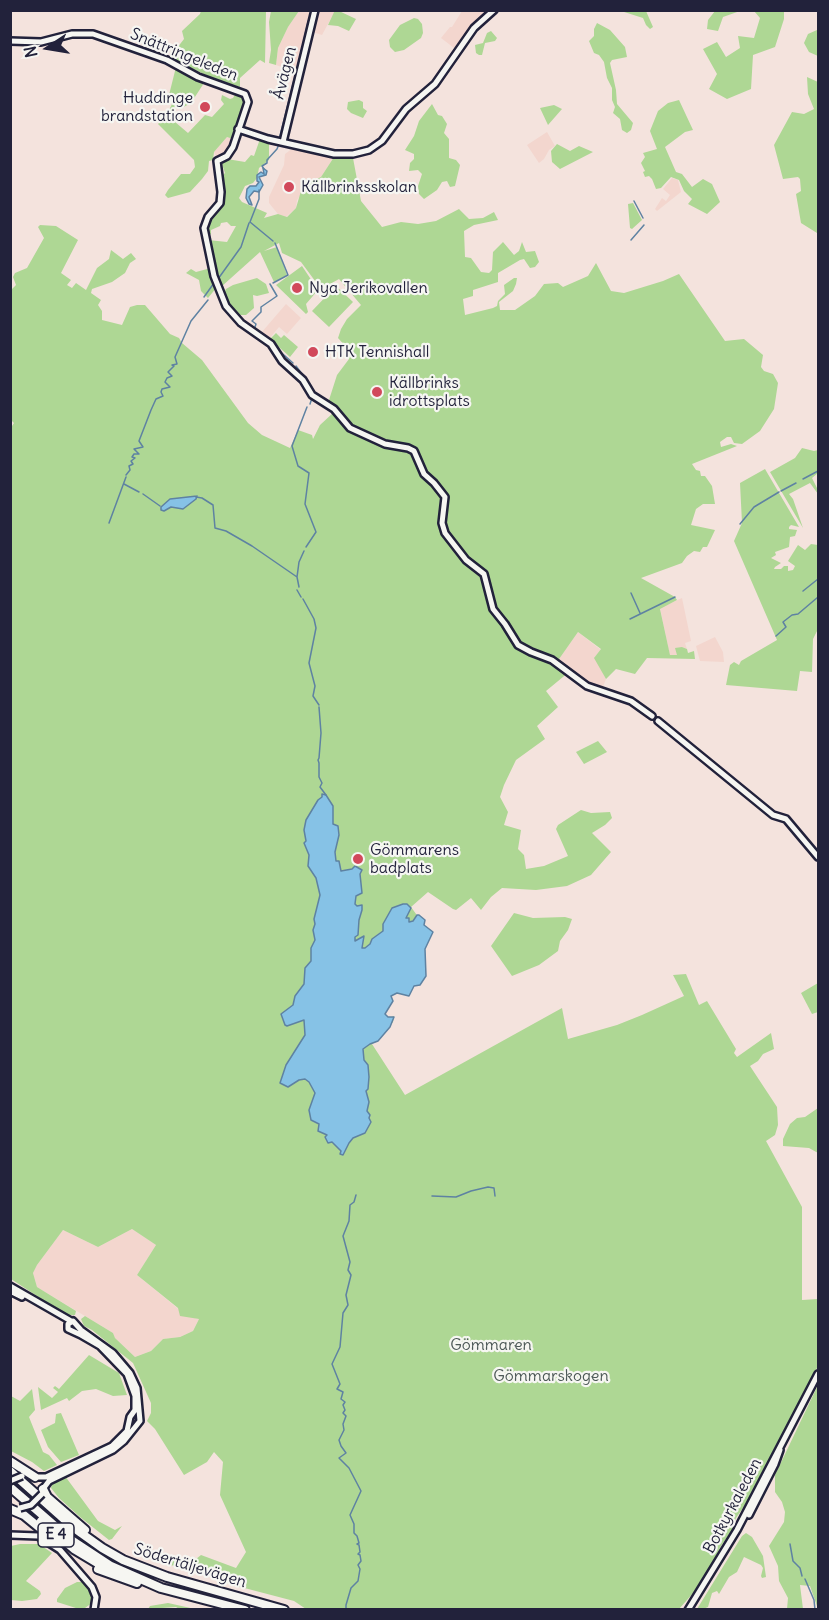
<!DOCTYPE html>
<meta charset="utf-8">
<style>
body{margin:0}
#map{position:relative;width:829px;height:1620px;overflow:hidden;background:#f4e3dd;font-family:Delius,sans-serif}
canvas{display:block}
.frame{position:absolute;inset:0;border:12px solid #22223b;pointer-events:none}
.north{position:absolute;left:18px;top:18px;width:60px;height:60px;-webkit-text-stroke:4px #f6f6f2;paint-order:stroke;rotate:258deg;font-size:16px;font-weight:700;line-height:24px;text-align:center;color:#22223b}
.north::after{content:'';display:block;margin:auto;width:21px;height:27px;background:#22223b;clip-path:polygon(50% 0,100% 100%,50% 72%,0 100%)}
</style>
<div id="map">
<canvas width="829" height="1620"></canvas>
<div class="frame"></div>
<div class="north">N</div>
</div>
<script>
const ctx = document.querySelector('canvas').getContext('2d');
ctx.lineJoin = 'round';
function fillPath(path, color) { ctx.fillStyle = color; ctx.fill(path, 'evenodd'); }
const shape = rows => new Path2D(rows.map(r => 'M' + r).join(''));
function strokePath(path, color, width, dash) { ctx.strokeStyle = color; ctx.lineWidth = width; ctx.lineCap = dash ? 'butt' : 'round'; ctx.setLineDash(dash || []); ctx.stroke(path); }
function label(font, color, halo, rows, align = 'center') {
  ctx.font = font + ' Delius,sans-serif'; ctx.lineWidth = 4.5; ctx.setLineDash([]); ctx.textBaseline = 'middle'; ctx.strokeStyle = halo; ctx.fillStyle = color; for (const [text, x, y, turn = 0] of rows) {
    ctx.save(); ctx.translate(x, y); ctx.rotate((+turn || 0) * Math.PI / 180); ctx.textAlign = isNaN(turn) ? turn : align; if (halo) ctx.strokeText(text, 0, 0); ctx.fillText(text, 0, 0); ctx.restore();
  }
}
const built = shape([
 [299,11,310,11,295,72,276,65,278,48,288,27],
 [319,11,335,11,322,35,313,32],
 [462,11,493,11,478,23,458,51,441,38,450,27,452,27],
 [547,132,555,146,549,150,544,159,539,163,527,145],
 [227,137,233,139,230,145,225,153,217,159,214,152],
 [293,148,334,157,321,177,310,182,297,200,296,208,286,217,278,214,269,203,269,197,284,165,285,154],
 [672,178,678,180,681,192,657,211,655,209,662,198,666,201,670,195,663,189],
 [286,304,301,318,287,334,279,327,269,339,261,333],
 [682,598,691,641,685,643,687,649,682,647,678,656,670,656,660,608],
 [578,632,601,650,595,657,606,679,602,689,587,685,557,662],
 [715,637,723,652,724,662,700,661,696,646],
 [132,1229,156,1245,137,1275,187,1316,199,1319,193,1331,180,1337,163,1339,151,1351,135,1357,115,1338,113,1333,37,1287,33,1273,37,1265,63,1230,98,1247]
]);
const green = shape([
 [335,10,339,11,356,19,349,31,338,26,328,25],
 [201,11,266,11,265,63,260,60,240,78,240,87,212,78,173,59,177,48,184,39,182,31,200,14],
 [271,11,299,11,288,27,278,48,276,65,269,63,271,50,269,22],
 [621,11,646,11,653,27,650,29,646,25,643,18],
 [715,11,715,10,740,11,723,17,718,31,707,29,708,20],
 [754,11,784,11,784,19,775,47,753,55,751,89,727,99,709,89,717,74,703,49,717,42,726,57,740,48,738,36,754,38,760,18],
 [414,18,418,19,422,24,423,33,421,38,404,50,395,52,390,47,389,40,400,25],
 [597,23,610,30,625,47,627,57,612,60,610,63,616,90,617,104,633,123,631,130,627,133,622,130,620,119,613,113,615,107,612,100,612,88,607,78,604,62,599,55,594,53,589,41,594,36,594,29],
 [818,25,818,56,809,52,804,43,808,34,817,30],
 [491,31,497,38,495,41,485,43,482,55,479,55,476,53,475,45,483,43,487,33],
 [176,67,191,73,204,83,191,103,180,109,176,105,168,116,188,133,205,115,212,117,224,104,221,100,222,95,230,99,233,98,236,93,243,97,244,104,233,139,227,137,214,152,213,160,209,161,208,171,202,179,190,192,168,198,165,195,168,190,181,174,190,174,195,167,194,160,158,124,166,116,172,104,168,99],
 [807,77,818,82,817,236,817,233,801,223,796,194,801,191,800,179,798,177,783,179,774,145,792,112,804,114,814,109,808,94],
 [359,100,363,102,363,108,367,111,363,118,351,113,347,109,348,102],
 [679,100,693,130,685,132,665,147,676,172,682,174,692,187,703,179,712,184,720,202,707,214,688,204,692,199,684,191,679,180,671,177,661,188,656,189,652,179,649,176,645,177,643,172,645,171,641,163,645,157,643,153,657,149,650,131,658,111,668,103],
 [432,104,438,115,442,116,447,124,444,133,449,139,449,158,456,160,460,165,455,186,450,187,447,181,442,182,437,190,424,199,419,194,418,186,422,174,418,170,409,171,410,163,414,159,414,154,405,150,414,136,419,121],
 [554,105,562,109,548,125,540,108],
 [260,139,269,142,269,160,259,168,257,178,253,183,245,186,239,198,242,202,267,213,264,218,278,214,287,217,296,208,301,191,310,182,321,177,334,157,353,158,361,201,382,227,401,222,418,224,436,221,459,209,469,219,483,218,494,212,498,220,474,225,464,231,465,257,471,258,481,272,489,273,492,270,493,252,503,242,514,255,519,251,522,242,526,252,535,251,539,262,535,267,530,268,524,259,520,260,498,273,498,282,473,290,473,296,463,299,465,315,493,308,497,306,498,301,505,294,504,285,514,278,517,278,516,284,513,291,499,302,500,310,515,310,535,296,544,284,558,283,563,287,588,276,596,263,611,291,624,293,663,281,679,274,725,341,744,339,763,355,761,367,764,371,773,374,778,383,774,409,760,431,742,444,734,443,731,437,727,437,720,442,721,447,731,444,737,446,692,464,696,470,700,471,701,476,705,476,712,486,715,504,703,504,696,509,691,525,715,530,707,547,703,547,700,552,694,551,687,556,682,563,641,578,675,597,677,600,660,609,670,655,677,655,675,648,682,647,687,649,688,653,694,651,695,659,647,658,635,674,616,669,606,679,594,658,601,649,578,632,557,662,569,672,546,691,558,707,537,726,545,739,516,760,504,785,500,797,508,812,504,825,521,830,518,849,524,855,526,869,544,866,568,856,556,829,558,825,581,810,591,813,610,812,612,818,605,825,592,833,611,852,591,875,567,886,536,890,502,888,491,897,481,910,471,898,456,910,453,909,428,892,411,907,424,925,433,932,425,949,426,975,420,985,414,986,409,996,397,993,391,996,393,1001,385,1014,389,1018,394,1016,393,1022,378,1041,372,1044,405,1095,562,1008,568,1039,617,1025,642,1015,684,996,673,975,686,974,699,1005,707,1001,736,1049,734,1053,737,1057,771,1033,774,1049,763,1054,758,1061,750,1066,777,1107,778,1125,775,1135,766,1141,802,1207,802,1300,818,1299,818,1366,752,1491,750,1498,736,1518,732,1530,721,1546,702,1583,679,1609,306,1609,294,1601,233,1585,200,1571,198,1569,169,1565,164,1560,196,1559,201,1555,236,1568,246,1552,220,1495,223,1462,214,1452,207,1462,184,1475,155,1429,147,1421,151,1413,151,1403,133,1363,92,1330,84,1326,81,1319,85,1316,113,1333,115,1338,135,1357,151,1351,163,1339,180,1337,193,1331,199,1319,180,1316,178,1308,137,1275,156,1245,132,1229,98,1247,63,1230,37,1265,33,1273,37,1287,76,1311,75,1315,66,1315,11,1279,10,429,14,423,11,420,11,290,16,285,13,277,15,273,27,268,44,238,38,227,40,225,56,226,78,240,61,273,71,280,67,285,72,288,76,283,86,290,97,268,109,259,111,250,123,259,131,253,136,259,130,263,125,273,112,282,92,289,91,293,101,300,98,305,102,311,102,320,122,325,130,307,137,305,145,305,170,334,179,338,182,343,202,360,248,423,262,435,290,448,298,430,312,435,313,439,320,425,333,413,329,400,337,375,349,359,347,348,338,338,341,329,347,319,361,305,339,279,321,289,301,262,282,253,279,243,264,251,277,247,287,275,274,282,260,252,221,287,215,275,208,240,227,242,236,226,231,226,227,222,221,223,220,226,211,230,211,234,208,236,206,232,207,225,222,204,224,198,223,175,225,173,222,164,227,159,245,162,251,155,254,156],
 [557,144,570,151,579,146,593,152,560,169,552,162,551,151],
 [633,203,642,220,632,229,630,228,628,204],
 [302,266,318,290,306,304,308,312,306,314,276,285],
 [211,268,217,287,208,298,201,291,199,280,186,273,191,269,196,272],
 [257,278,266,284,269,293,257,296,253,295,254,308,246,315,240,315,231,309,225,301,224,293,226,289,233,285],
 [336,286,353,302,329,327,312,311],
 [276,333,281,338,284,335,298,347,290,357,270,339],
 [802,448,814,451,818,450,818,473,812,478,818,490,818,494,810,483,789,494,793,499,803,528,770,472,795,458],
 [765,469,799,527,791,525,789,527,789,529,797,530,795,536,790,537,789,547,775,552,776,555,771,558,781,563,775,567,774,569,781,569,784,566,788,566,788,571,793,570,795,566,788,561,798,545,805,550,811,544,818,545,818,629,813,639,812,672,800,671,797,691,726,685,730,665,734,662,739,665,741,661,777,640,734,541,742,523,740,483],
 [598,741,607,752,584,764,576,752],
 [514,913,533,918,565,917,572,919,568,930,560,941,558,951,539,965,512,976,491,946],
 [818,983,818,1012,812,1014,801,993],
 [818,1108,818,1153,809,1148,783,1146,783,1139,790,1124,797,1118,805,1117],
 [89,1355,119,1373,127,1395,113,1396,96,1389,82,1391,69,1401,67,1398,41,1410,38,1387,52,1398,58,1392,53,1388,55,1386,59,1389],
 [818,1385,818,1609,810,1586,800,1585,803,1609,787,1609,788,1598,779,1581,778,1566,769,1546,784,1522,785,1512,782,1502,775,1492,775,1475],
 [32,1389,35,1410,29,1417,43,1452,49,1455,57,1465,44,1471,32,1462,11,1451,11,1396,20,1401],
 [61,1413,79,1455,61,1462,48,1447,41,1430,55,1423,56,1414],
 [65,1476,98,1521,115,1530,122,1526,112,1539,109,1540,80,1517,59,1498,51,1488,53,1482],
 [746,1533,752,1537,763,1556,766,1577,762,1578,761,1576,763,1568,761,1565,744,1557,737,1572,729,1577,719,1594,717,1591,712,1593,708,1607,703,1609,697,1609,742,1536],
 [20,1544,39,1544,52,1553,26,1581,40,1591,41,1594,37,1599,22,1601,11,1600,11,1546],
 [77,1582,86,1582,91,1589,94,1599,92,1603,85,1608,79,1609,57,1602,57,1599,65,1588],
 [168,1603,195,1609,179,1609,176,1607,148,1609,150,1606]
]);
const water = shape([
 [263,168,267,171,266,175,259,177,263,185,259,192,254,191,249,197,252,205,249,204,246,198,247,189,250,186,256,186,259,182,257,181,257,175,261,172,264,174,263,168],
 [197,496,196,499,183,509,171,507,164,511,161,510,161,507,170,499,197,496],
 [322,794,326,795,333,806,333,824,338,826,339,835,335,852,336,861,339,861,341,871,352,869,355,866,362,870,360,874,362,893,356,896,355,904,357,906,362,905,362,910,359,920,358,935,355,937,355,941,364,936,362,948,365,948,370,944,372,939,383,931,383,924,392,908,403,904,407,904,411,908,406,918,409,918,409,922,413,921,417,915,419,915,425,920,424,925,433,932,425,949,426,976,420,985,414,986,409,996,397,993,391,996,393,1001,385,1014,388,1017,394,1017,390,1027,378,1041,370,1044,363,1049,364,1060,368,1065,369,1077,368,1089,366,1091,369,1102,367,1111,370,1115,369,1118,371,1122,365,1133,353,1138,349,1143,343,1155,340,1154,341,1151,332,1142,328,1143,325,1137,327,1135,318,1131,319,1124,311,1120,309,1110,315,1093,309,1082,305,1079,299,1080,288,1087,280,1083,286,1065,305,1035,304,1020,287,1026,285,1025,281,1014,293,1005,295,996,304,984,305,968,311,961,311,948,315,940,313,930,315,924,314,919,320,895,316,878,308,866,309,855,304,843,306,841,304,830,306,820,318,800,322,797,322,794]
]);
const stream = shape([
 [297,70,308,22,312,10],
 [280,136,295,76],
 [264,169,262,166,267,163,267,160,277,149,279,144],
 [259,190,259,199,250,222,273,241],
 [634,201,643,218],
 [631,240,644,225],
 [218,279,241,247,249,223],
 [273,283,288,275,275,243],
 [204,297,214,283],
 [254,330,256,324,252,321,261,312,261,307,277,296,270,284],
 [276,348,293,363],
 [296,366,311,386,311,390],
 [310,404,312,398],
 [818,450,818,451],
 [126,475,130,470,129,466,133,464,131,461,135,458,132,457,134,454,139,454,134,449,143,447,139,441,151,410,156,399,163,396,161,392,162,389,170,387,165,382,167,378,172,376,168,372,174,366,172,365,177,364,175,357,191,321,208,300],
 [803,479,818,471],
 [124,484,139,492],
 [781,491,796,483],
 [143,494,160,506],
 [196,497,202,498,213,505,215,528,226,531,252,546,297,577],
 [109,523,126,477],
 [740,524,754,507,779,492],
 [306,547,316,532,305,504,309,473,298,466,292,446,307,407],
 [299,587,297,577,299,562,304,551],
 [297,590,301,597],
 [803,591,818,579],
 [631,593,640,613],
 [303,599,314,619,316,628,309,663,315,686,313,696,319,705],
 [630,619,675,597],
 [776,636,786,627,783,622,792,615,798,614,818,597],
 [319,707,321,733,319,758,318,760,319,763,319,777,322,783,320,787,326,795],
 [432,1196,456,1197,471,1191,488,1187,494,1188,495,1196],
 [790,1544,793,1561,800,1568,802,1576],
 [805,1579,814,1600,815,1610],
 [346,1610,346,1605,351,1588,358,1581,360,1569,358,1565,361,1561,360,1555,358,1554,360,1552,359,1545,357,1544,359,1543,357,1536,354,1533,354,1524,350,1515,361,1491,349,1468,339,1458,346,1453,341,1446,339,1440,344,1430,343,1424,346,1416,343,1413,345,1410,343,1405,345,1402,341,1399,343,1392,337,1389,340,1384,332,1364,340,1347,343,1313,348,1305,346,1295,351,1275,348,1270,350,1262,343,1236,349,1221,350,1205,354,1202,356,1195]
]);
const secondary = shape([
 [10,41,41,42,72,34,93,34,167,60,198,77,245,94,248,102,233,147,227,156,217,161,221,192,220,203,208,217,204,228,214,276,226,306,241,323,271,344,282,361,303,380,312,395,334,409,350,428,385,444,408,448,414,451,424,474,434,483,445,497,442,523,445,533,466,560,484,574,493,609,505,624,518,645,531,652,552,660,587,686,631,701,652,716],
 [238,129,268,139,334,154,353,154,369,150,382,141,406,109,435,84,474,28,494,10],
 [283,142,315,10],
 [658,721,773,815,786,819,818,857],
 [10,1286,71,1321],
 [10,1291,22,1297],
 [35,1477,46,1477,112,1446,127,1431,130,1417,135,1410,135,1396,127,1374,100,1346,81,1335,68,1329,68,1324,73,1321,81,1330,113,1353,130,1373,137,1388,140,1421,124,1441,113,1450,49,1481,43,1489],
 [749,1515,775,1464,780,1450],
 [10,1535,38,1536,60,1550,92,1587,96,1597,94,1610],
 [688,1610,737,1530,818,1374]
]);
const highway = shape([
 [10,1461,35,1477],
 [10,1471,74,1528,102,1548,123,1560,167,1577,284,1610],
 [10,1487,70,1539,111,1566,161,1588,245,1610],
 [43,1489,47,1497,85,1530],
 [10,1509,24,1515,46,1533],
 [41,1521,74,1549,104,1567],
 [98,1569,137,1583]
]);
const secondaryBridge = shape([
 [10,1481,22,1476],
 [20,1508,31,1505,42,1494]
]);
const markers = [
 [205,107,6,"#d1495b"],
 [289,187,6,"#d1495b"],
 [297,288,6,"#d1495b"],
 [313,352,6,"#d1495b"],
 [377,392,6,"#d1495b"],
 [358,859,6,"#d1495b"]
];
const shields = [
 [56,1535,36]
];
const shieldNames = [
 ["E 4",56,1535]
];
const streetNames = [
 ["Snättringeleden",184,55,22],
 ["Åvägen",285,73,-76],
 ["Botkyrkaleden",733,1506,-62],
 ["Södertäljevägen",190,1566,17]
];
const poiNames = [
 ["Huddinge",193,98,"right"],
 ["brandstation",193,116,"right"],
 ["Källbrinksskolan",301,187],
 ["Nya Jerikovallen",309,288],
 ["HTK Tennishall",325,352],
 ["Källbrinks",389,383],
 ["idrottsplats",389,401],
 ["Gömmarens",370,850],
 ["badplats",370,868]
];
const parkNames = [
 ["Gömmaren",491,1345],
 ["Gömmarskogen",551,1376]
];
fillPath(built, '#f3d6ce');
fillPath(green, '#aed794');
fillPath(water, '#86c2e6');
strokePath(water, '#5e82a2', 1.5);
strokePath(stream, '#5e82a2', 1.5);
strokePath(secondary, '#22223b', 10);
strokePath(highway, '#22223b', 12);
strokePath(secondary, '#f6f6f2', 5);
strokePath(highway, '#f6f6f2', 8);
strokePath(secondaryBridge, '#22223b', 10, []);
strokePath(secondaryBridge, '#f6f6f2', 5);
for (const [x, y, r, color] of markers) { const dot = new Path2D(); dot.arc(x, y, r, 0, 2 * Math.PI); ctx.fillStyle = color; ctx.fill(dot); strokePath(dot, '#f6f6f2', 2); }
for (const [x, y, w] of shields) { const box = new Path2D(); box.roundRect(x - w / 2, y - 12, w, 24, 4.5); ctx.fillStyle = '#f6f6f2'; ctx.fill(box); strokePath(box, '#22223b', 1.5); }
label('bold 15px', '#22223b', null, shieldNames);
label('16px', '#22223b', '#f6f6f2', streetNames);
label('16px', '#22223b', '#f6f6f2', poiNames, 'left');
label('16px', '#4c5856', '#f6f6f2', parkNames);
</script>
